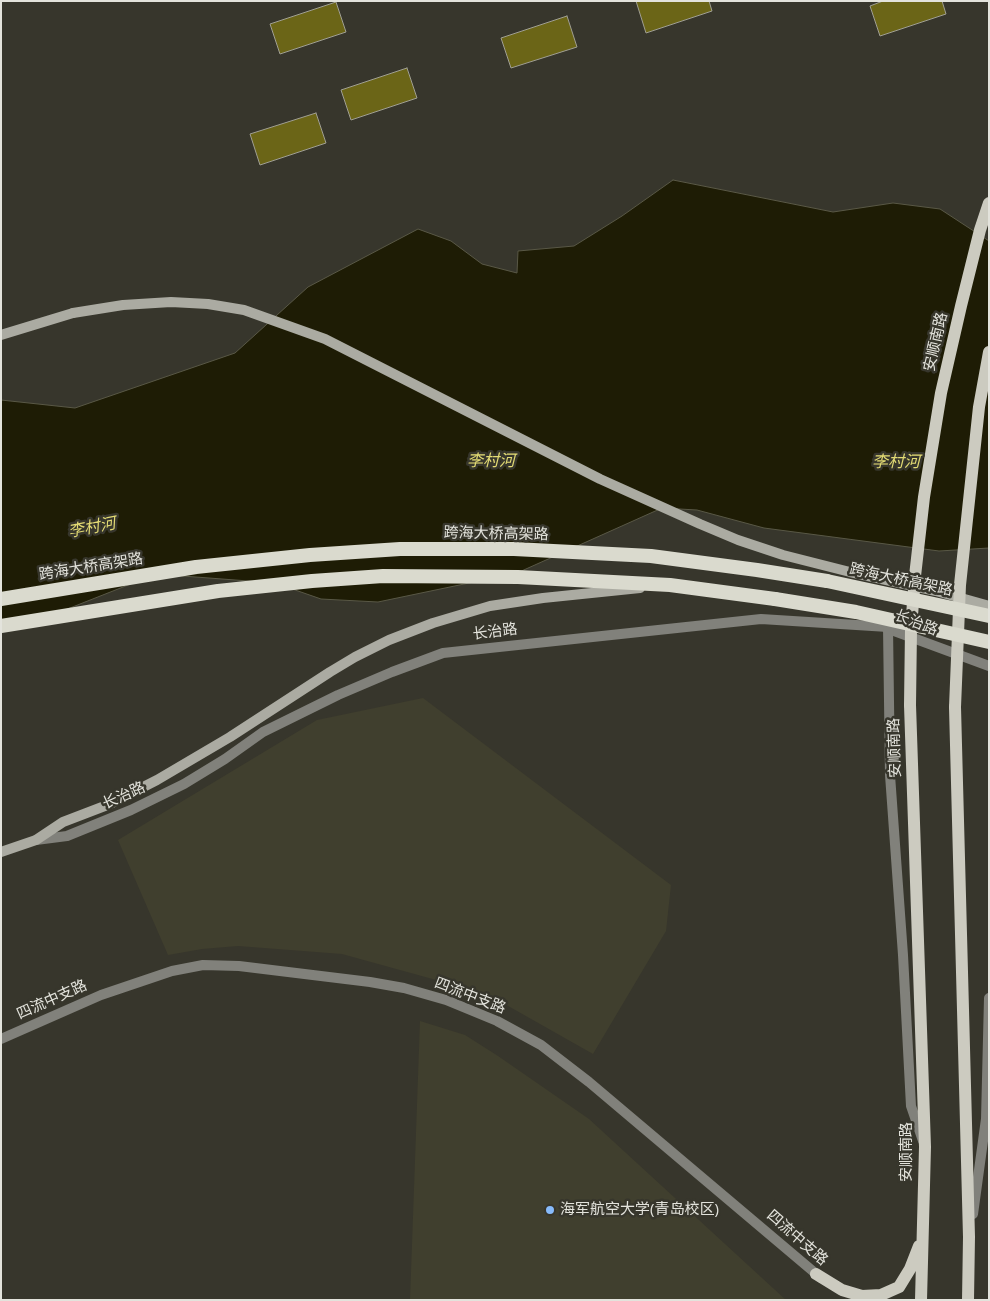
<!DOCTYPE html>
<meta charset="utf-8">
<style>
body{margin:0}
#map{position:relative;width:990px;height:1301px;overflow:hidden;background:#37362c;font-family:"Open Sans",sans-serif}
canvas{display:block}
.frame{position:absolute;inset:0;border:2px solid #e3e3dc;pointer-events:none}
</style>
<div id="map">
<canvas width="990" height="1301"></canvas>
<div class="frame"></div>
</div>
<script>
const ctx = document.querySelector('canvas').getContext('2d');
ctx.lineJoin = 'round';
function fillPath(path, color) { ctx.fillStyle = color; ctx.fill(path, 'evenodd'); }
const shape = rows => new Path2D(rows.map(r => 'M' + r).join(''));
function strokePath(path, color, width, dash) { ctx.strokeStyle = color; ctx.lineWidth = width; ctx.lineCap = dash ? 'butt' : 'round'; ctx.setLineDash(dash || []); ctx.stroke(path); }
function label(font, color, halo, rows, align = 'center') {
  ctx.font = font + ' "Open Sans","Noto Sans SC",sans-serif'; ctx.lineWidth = 5; ctx.setLineDash([]); ctx.textBaseline = 'middle'; ctx.strokeStyle = halo; ctx.fillStyle = color; for (const [text, x, y, turn = 0] of rows) {
    ctx.save(); ctx.translate(x, y); ctx.rotate((+turn || 0) * Math.PI / 180); ctx.textAlign = isNaN(turn) ? turn : align; if (halo) ctx.strokeText(text, 0, 0); ctx.fillText(text, 0, 0); ctx.restore();
  }
}
const built = shape([
 [423,698,671,885,666,931,593,1054,487,994,342,954,238,946,202,949,168,955,118,840,317,720],
 [420,1021,465,1035,498,1056,589,1119,786,1300,410,1300]
]);
const water = shape([
 [673,180,833,212,893,203,940,209,989,241,989,548,939,551,764,528,697,510,662,508,517,573,378,602,321,599,275,583,156,574,37,621,1,625,1,400,75,408,235,353,308,287,418,229,451,241,482,264,517,273,518,251,574,246,622,216,673,180]
]);
const building = shape([
 [636,1,709,1,712,11,646,33,636,1],
 [883,1,942,1,946,14,880,36,870,6,883,1],
 [336,2,346,32,280,54,270,24,336,2],
 [567,16,577,47,511,68,501,38,567,16],
 [407,68,417,98,351,120,341,90,407,68],
 [316,113,326,143,260,165,250,134,316,113]
]);
const minor = shape([
 [36,840,67,836,131,810,184,784,225,759,263,732,338,695,392,672,443,653,761,619,888,627,886,628,989,666]
]);
const tertiary = shape([
 [888,627,890,775,903,955,911,1106,923,1141],
 [1,1039,101,995,172,971,203,965,239,966,370,982,404,988,446,1000,497,1021,541,1045,589,1082,821,1278],
 [973,1214,986,1119,989,998]
]);
const secondary = shape([
 [1,335,73,313],
 [1,852,36,840,63,822,110,804,157,780,230,737,330,672,355,657,389,640,433,623,490,606,543,598,640,588]
]);
const primary = shape([
 [910,705,925,1147,921,1300],
 [955,707,969,1237,968,1300],
 [816,1274,842,1290,862,1296,881,1295,899,1287,910,1269,919,1246]
]);
const trunk = shape([
 [1,599,196,567,310,555,400,549,514,549,651,556,757,570,827,581],
 [1,626,218,591,312,581,383,576,518,577,670,585,775,599]
]);
const secondaryBridge = shape([
 [73,313,123,305,171,302,208,304,244,310,325,339,600,479,700,524,738,540,783,555,850,572,936,591,989,606]
]);
const primaryBridge = shape([
 [910,705,911,629,915,576,924,497,941,393,961,306,980,230,989,203],
 [955,707,960,585,979,407,989,352]
]);
const trunkBridge = shape([
 [827,581,989,616],
 [775,599,856,612,989,642]
]);
const markers = [
 [550,1210,5,"#87bbfb"]
];
const streetNames = [
 ["安顺南路",936,342,-77],
 ["跨海大桥高架路",496,534,1],
 ["跨海大桥高架路",91,567,-9],
 ["跨海大桥高架路",901,580,12],
 ["长治路",916,623,21],
 ["长治路",495,632,-7],
 ["安顺南路",895,748,-92],
 ["长治路",124,796,-24],
 ["四流中支路",470,996,21],
 ["四流中支路",52,1000,-24],
 ["安顺南路",907,1152,-90],
 ["四流中支路",797,1238,41]
];
const poiNames = [
 ["海军航空大学(青岛校区)",560,1210]
];
const waterNames = [
 ["李村河",491,461],
 ["李村河",896,462],
 ["李村河",92,528,-11]
];
fillPath(built, '#403f2e');
fillPath(water, '#1e1c05');
strokePath(water, '#595846', 1);
fillPath(building, '#6b6517');
strokePath(building, '#a09f93', 1);
strokePath(minor, '#81817b', 10);
strokePath(tertiary, '#81817b', 10);
strokePath(secondary, '#ababa2', 10);
strokePath(primary, '#cccbc0', 12);
strokePath(trunk, '#dadace', 14);
strokePath(secondaryBridge, '#ababa2', 10);
strokePath(primaryBridge, '#cccbc0', 12);
strokePath(trunkBridge, '#dadace', 14);
for (const [x, y, r, color] of markers) { const dot = new Path2D(); dot.arc(x, y, r, 0, 2 * Math.PI); ctx.fillStyle = color; ctx.fill(dot); strokePath(dot, '#37362c', 2); }
label('15px', '#e3e3dc', '#37362c', streetNames);
label('15px', '#e3e3dc', '#37362c', poiNames, 'left');
label('italic 16px', '#e3db74', '#37362c', waterNames);
</script>
